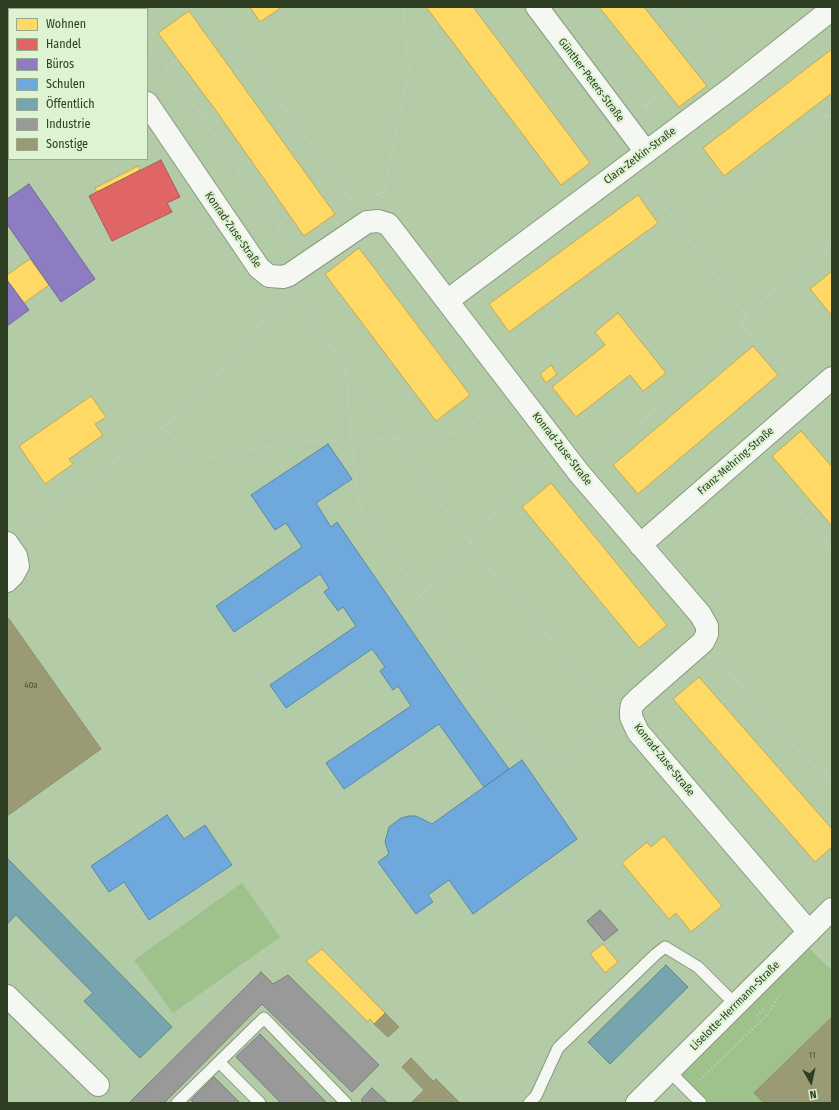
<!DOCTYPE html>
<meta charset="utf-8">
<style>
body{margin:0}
#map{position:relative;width:839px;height:1110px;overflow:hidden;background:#b3cba6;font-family:"Fira Sans Condensed",sans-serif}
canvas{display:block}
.frame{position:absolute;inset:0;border:8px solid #2d3e23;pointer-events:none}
.legend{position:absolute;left:8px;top:8px;width:140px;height:152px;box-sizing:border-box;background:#ddf3d2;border:1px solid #97ab8c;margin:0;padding:5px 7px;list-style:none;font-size:12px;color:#2d3e23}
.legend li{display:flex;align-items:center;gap:8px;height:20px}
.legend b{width:20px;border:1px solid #97ab8c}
.north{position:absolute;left:791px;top:1062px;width:40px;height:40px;-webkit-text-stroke:3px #ddf3d2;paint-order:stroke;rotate:171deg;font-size:11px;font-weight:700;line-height:16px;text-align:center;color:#2d3e23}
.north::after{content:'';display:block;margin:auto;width:14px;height:18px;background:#2d3e23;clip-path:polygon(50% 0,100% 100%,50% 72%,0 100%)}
</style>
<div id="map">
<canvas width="839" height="1110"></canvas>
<div class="frame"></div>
<ul class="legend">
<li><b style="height:11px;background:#ffd966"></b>Wohnen</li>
<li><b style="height:11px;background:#e06666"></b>Handel</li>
<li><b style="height:11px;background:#8e7cc3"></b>Büros</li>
<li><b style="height:11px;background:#6fa8dc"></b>Schulen</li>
<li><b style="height:11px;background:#76a5af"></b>Öffentlich</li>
<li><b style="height:11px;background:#999"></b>Industrie</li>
<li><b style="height:11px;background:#9a9a74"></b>Sonstige</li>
</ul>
<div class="north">N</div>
</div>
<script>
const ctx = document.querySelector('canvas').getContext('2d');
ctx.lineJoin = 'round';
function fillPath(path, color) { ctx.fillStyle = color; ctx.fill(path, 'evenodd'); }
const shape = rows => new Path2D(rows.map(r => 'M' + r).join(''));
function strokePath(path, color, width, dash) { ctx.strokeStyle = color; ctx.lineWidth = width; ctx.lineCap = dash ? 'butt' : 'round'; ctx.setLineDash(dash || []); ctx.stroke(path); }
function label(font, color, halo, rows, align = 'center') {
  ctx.font = font + ' "Fira Sans Condensed",sans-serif'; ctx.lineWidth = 4; ctx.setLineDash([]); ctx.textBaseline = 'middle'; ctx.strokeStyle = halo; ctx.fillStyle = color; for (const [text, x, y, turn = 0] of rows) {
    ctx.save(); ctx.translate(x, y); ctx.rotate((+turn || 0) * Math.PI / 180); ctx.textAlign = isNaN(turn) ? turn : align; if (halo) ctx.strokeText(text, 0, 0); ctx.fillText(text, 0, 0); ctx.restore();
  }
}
const green = shape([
 [242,883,280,937,173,1013,134,960],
 [801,940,832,971,832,1103,701,1103,670,1071]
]);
const homes = shape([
 [250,7,282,7,260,22,250,7],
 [426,7,473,7,590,163,561,185,426,7],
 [599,7,644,7,707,86,679,107,599,7],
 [189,11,335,214,304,236,217,112,158,33,189,11],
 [832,49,832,93,724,176,703,148,832,49],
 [138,166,140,170,97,192,95,188,138,166],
 [638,195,658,223,509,332,489,304,638,195],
 [359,248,470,395,436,421,325,274,359,248],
 [30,259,49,285,24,303,7,280,7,275,30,259],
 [832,271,832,316,810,289,832,271],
 [618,313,666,373,643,391,630,375,576,417,552,387,605,345,595,332,618,313],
 [753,346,778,375,638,494,613,465,753,346],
 [551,365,557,374,546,383,540,374,551,365],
 [91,396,106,417,95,424,103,435,69,459,73,464,45,484,19,446,91,396],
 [801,431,832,467,832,526,772,456,801,431],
 [551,483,667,625,639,648,522,507,551,483],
 [699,677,832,829,832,847,815,862,673,699,699,677],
 [664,836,722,906,691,932,676,913,669,919,622,863,647,842,651,847,664,836],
 [603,944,618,962,605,973,590,954,603,944],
 [322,949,385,1013,374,1024,370,1019,368,1022,306,961,322,949]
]);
const shops = shape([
 [161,160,180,197,167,203,172,212,112,241,89,196,161,160]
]);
const offices = shape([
 [29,184,95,279,61,302,7,224,7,199,29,184],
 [7,280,29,310,7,326,7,280]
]);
const schools = shape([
 [328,444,352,479,316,503,331,527,337,522,464,707,509,769,484,787,439,724,344,789,326,763,411,706,398,686,393,690,380,671,385,667,372,649,286,708,270,685,356,626,343,607,338,611,324,592,329,588,320,574,234,632,216,606,302,547,286,523,275,530,251,495,328,444],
 [522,760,577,839,473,914,449,880,428,895,433,902,416,914,378,862,389,854,385,842,389,827,401,818,409,816,416,816,432,824,522,760],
 [167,815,184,839,205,825,232,865,149,920,124,882,109,892,91,866,167,815]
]);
const public = shape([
 [7,858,172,1027,140,1058,84,1001,93,993,16,915,7,924,7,858],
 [666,965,688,987,610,1064,588,1042,666,965]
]);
const industry = shape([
 [600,910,618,930,604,941,587,921,600,910],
 [261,972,273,984,288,975,379,1065,352,1092,262,1004,164,1103,129,1103,261,972],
 [260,1034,327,1103,281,1103,236,1057,260,1034],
 [214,1077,240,1103,194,1103,191,1100,214,1077],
 [372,1088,388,1103,364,1103,361,1100,372,1088]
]);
const building = shape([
 [9,619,101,749,7,816,7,620,9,619],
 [385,1013,399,1027,388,1037,374,1024,385,1013],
 [832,1017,832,1103,764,1103,754,1093,832,1017],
 [411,1058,433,1081,424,1090,402,1067,411,1058],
 [436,1079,460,1103,411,1103,433,1081,436,1079]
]);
const path = shape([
 [212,7,355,206],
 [568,7,655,118],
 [680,7,725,67],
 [71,9,75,7],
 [151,13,161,7],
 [7,42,9,40],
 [147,48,154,48,292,247],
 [607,57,626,41],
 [166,66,178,59],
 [646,106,665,90],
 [826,116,832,115],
 [204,120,217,112],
 [239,170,251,161],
 [644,179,746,315],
 [371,200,384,190],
 [382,201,409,71,403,7],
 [703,208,832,111],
 [277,225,289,215],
 [295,295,346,370,472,545,508,591,610,707],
 [742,326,792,381,797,381],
 [346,370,356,489,363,511,447,637,525,745,534,752,542,756,552,756,574,749,590,740,611,724],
 [163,427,187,454,193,459,203,459,270,446,310,441,394,439,452,434,461,431,499,403],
 [594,461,685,385,735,342,746,315,832,242],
 [761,467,832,550],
 [21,527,163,427,189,407,202,393,271,312,280,298],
 [420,597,470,542,535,464,542,458],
 [716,657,803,757,817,767,832,783],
 [757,1016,764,1008],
 [700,1080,768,1014,781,992]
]);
const lane = shape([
 [219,1062,260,1103],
 [669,1071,701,1103],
 [177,1103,264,1018,346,1103],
 [529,1103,536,1096,558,1048,656,954,665,947,698,967,736,1005]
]);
const street = shape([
 [537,7,646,152],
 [147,103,259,268,269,276,283,277,289,275,367,222,378,221,388,224,579,473,700,614,707,626,707,634,703,642,638,699,632,705,631,710,631,717,638,732,809,932],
 [447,301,737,84,832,9],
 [7,543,16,556,18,566,13,575,7,581],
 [640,545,832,378],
 [7,996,98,1085]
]);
const secondary = shape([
 [128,9,132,7],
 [7,72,9,71],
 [637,1103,832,909]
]);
const numberNames = [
 ["40a",31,685],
 ["11",812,1055]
];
const streetNames = [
 ["Günther-Peters-Straße",591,80,53],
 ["Clara-Zetkin-Straße",640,156,-37],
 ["Konrad-Zuse-Straße",233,230,55],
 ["Konrad-Zuse-Straße",562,449,52],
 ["Franz-Mehring-Straße",736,461,-41],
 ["Konrad-Zuse-Straße",664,760,51],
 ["Liselotte-Herrmann-Straße",735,1006,-45]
];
fillPath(green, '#9fc18c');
fillPath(homes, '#ffd966');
strokePath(homes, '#c0aa52', 1);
fillPath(shops, '#e06666');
strokePath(shops, '#aa5a52', 1);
fillPath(offices, '#8e7cc3');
strokePath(offices, '#716993', 1);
fillPath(schools, '#6fa8dc');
strokePath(schools, '#5b88a4', 1);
fillPath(public, '#76a5af');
strokePath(public, '#608685', 1);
fillPath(industry, '#999');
strokePath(industry, '#797e76', 1);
fillPath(building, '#9a9a74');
strokePath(building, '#8e9072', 1);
strokePath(lane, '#889a7d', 13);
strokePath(street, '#889a7d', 24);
strokePath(secondary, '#889a7d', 24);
strokePath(path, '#c7cec3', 2.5, [1, 3]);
strokePath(lane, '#f4f7f2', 11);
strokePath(street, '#f4f7f2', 22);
strokePath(secondary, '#f4f7f2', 22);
label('9px', '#485537', null, numberNames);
label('11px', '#2d3e23', '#ddf3d2', streetNames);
</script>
